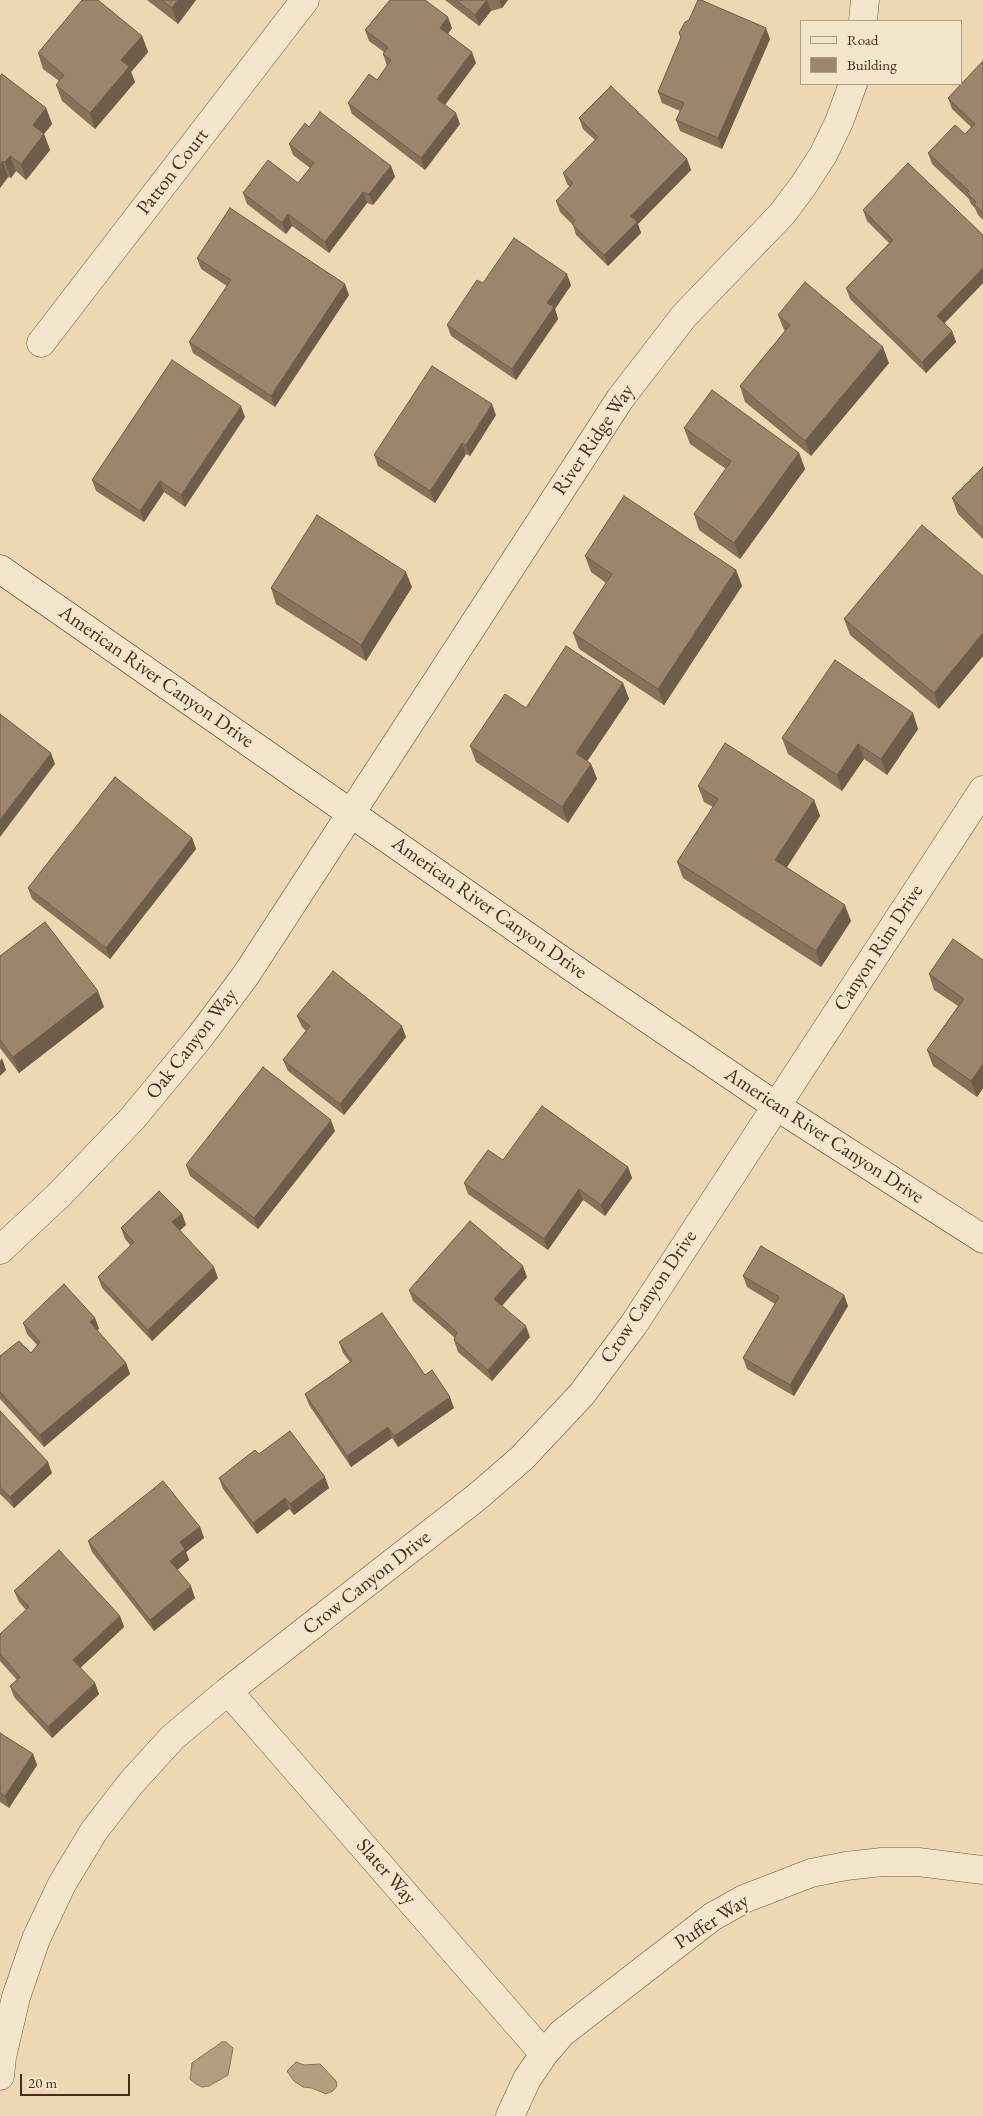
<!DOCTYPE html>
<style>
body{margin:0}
#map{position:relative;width:983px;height:2116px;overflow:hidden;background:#edd8b1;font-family:"EB Garamond",serif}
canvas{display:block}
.legend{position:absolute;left:800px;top:20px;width:162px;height:65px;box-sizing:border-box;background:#f3e6cc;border:1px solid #ad9c86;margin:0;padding:6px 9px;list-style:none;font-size:15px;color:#452c1d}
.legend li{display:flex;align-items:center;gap:10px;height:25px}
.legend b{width:25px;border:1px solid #ad9c86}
.scale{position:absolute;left:20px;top:2074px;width:110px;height:22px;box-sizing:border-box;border:2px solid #452c1d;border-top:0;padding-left:6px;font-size:15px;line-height:18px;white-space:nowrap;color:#452c1d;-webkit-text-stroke:4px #f3e6cc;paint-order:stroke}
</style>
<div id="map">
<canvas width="983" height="2116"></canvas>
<ul class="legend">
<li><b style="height:6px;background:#f3e6cc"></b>Road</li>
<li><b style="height:14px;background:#9c856a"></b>Building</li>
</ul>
<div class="scale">20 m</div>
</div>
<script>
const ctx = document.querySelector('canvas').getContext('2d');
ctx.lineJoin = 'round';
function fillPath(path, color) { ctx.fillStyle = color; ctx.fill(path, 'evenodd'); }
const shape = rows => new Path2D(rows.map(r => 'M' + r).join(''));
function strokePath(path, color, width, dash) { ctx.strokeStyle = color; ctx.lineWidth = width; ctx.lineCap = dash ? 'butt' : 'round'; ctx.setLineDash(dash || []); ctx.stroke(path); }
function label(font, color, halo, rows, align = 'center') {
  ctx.font = font + ' "EB Garamond",serif'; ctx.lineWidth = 4; ctx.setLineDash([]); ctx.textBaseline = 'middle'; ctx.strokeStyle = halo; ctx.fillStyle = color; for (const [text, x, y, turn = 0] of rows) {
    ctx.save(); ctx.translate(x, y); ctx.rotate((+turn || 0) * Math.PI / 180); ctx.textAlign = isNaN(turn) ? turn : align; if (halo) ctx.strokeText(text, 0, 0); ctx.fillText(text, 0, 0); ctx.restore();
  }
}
const water = shape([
 [222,2042,226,2042,233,2048,228,2075,209,2086,202,2087,196,2084,190,2079,192,2063,222,2042],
 [296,2062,304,2065,320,2064,336,2081,337,2086,333,2091,326,2094,312,2088,303,2087,294,2081,287,2071,296,2062]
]);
const street = shape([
 [863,21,865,0],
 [41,343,305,0],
 [0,1250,59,1195,132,1119,199,1038,246,975,620,399,684,316,782,214,803,186,823,155,839,122,853,84],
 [228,1691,544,2054],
 [0,2076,2,2057,16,1997,36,1939,62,1884,94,1831,131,1783,173,1737,228,1691,477,1497,522,1458,582,1394,634,1324,983,790],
 [510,2116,527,2079,544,2054,562,2033,712,1917,744,1899,811,1873,846,1866,882,1862,918,1862,983,1870]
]);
const secondary = shape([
 [0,569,583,975,776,1106,983,1239]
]);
const wall = shape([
 [147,0,196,0,178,24],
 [445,0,508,0,502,8,491,11,479,26],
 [452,28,448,34,476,63,445,105,460,124,425,170,352,114,348,103,377,80,387,66,383,54,384,52,369,41,365,30],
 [679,33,770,39,722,149,680,131,676,120,680,111,662,103,658,92,681,38],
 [142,36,148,52,131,72,135,82,95,129,62,101,56,85,59,81,43,69,38,53],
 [983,61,983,220,978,215,975,208,971,204,969,199,932,164,928,153,965,134,971,127,952,109,948,98],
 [0,76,46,108,52,124,44,134,50,150,26,180,16,171,11,178,8,177,0,188],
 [579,118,687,159,691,170,638,224,641,233,608,266,576,235,573,225,560,212,556,201,570,187,567,184,563,173,595,140,583,129],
 [309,127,391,166,395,177,373,205,367,203,329,253,292,226,286,234,247,204,243,193,298,183,310,168,293,155,289,144],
 [863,210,983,235,983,283,944,323,952,331,956,342,926,373,850,299,846,288,889,243,867,221],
 [197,258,349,295,275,407,193,353,189,342,227,286,201,269],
 [483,283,571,285,555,309,558,319,516,380,451,336,447,325],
 [778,315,889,363,811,456,745,402,740,386,785,331,784,330],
 [496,415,470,456,466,454,435,503,378,466,374,455],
 [245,417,185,507,164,492,144,522,96,491,92,480],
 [684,428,799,453,805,469,740,559,699,530,694,514,726,469,690,444],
 [983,467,983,539,958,514,952,498],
 [585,556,736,570,742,586,664,705,579,649,573,633,606,583,591,572],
 [983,576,983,656,939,709,850,635,844,619],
 [412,587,366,661,276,604,271,588],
 [623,683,629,699,587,761,591,764,597,779,568,823,476,762,470,746,526,708],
 [918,729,887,775,864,759,842,791,788,754,782,738],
 [698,786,814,800,820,816,787,867,851,921,821,967,683,878,677,862,713,807,704,802],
 [192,838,196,849,110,959,32,899,28,888],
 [0,956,104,1007,19,1073,0,1048],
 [983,960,983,1088,977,1097,933,1066,927,1050,958,1006,934,990,929,974],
 [297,1016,406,1037,344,1115,288,1071,283,1060,306,1031,302,1027],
 [335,1131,258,1229,190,1176,186,1165],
 [503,1160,628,1167,632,1178,605,1216,583,1200,548,1250,468,1194,464,1183],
 [182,1214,186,1225,180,1230,218,1278,152,1341,102,1288,98,1277,131,1246,125,1239,121,1228],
 [743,1276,844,1295,848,1306,794,1396,747,1369,743,1358,775,1304,747,1287],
 [527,1277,502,1306,530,1337,492,1381,458,1352,454,1340,455,1338,413,1301,409,1290],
 [95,1318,99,1329,97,1330,126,1363,130,1374,44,1447,0,1399,0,1356,31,1353,37,1345,27,1334,23,1323],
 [339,1342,425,1375,454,1408,398,1447,392,1438,351,1467,309,1405,305,1394,350,1362,343,1353],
 [0,1411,52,1473,14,1508,0,1494],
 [259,1454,329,1488,294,1515,289,1509,257,1534,223,1489,219,1478],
 [200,1527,204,1538,186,1552,189,1560,177,1570,195,1598,154,1631,92,1552,88,1541],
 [14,1591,120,1616,124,1627,80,1668,95,1683,99,1694,52,1738,14,1697,10,1686,17,1680,0,1661,0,1634,26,1610,19,1602],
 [0,1733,33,1754,37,1765,9,1808,0,1802]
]);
const shadedWall = shape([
 [178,0,196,0,178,24,172,8],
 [487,0,491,11,479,26,475,15],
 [499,0,508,0,502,8],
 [448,17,452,28,444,39,440,28],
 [766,28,770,39,722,149,718,138],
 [142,36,148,52,131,72,135,82,95,129,90,113,121,60],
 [472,52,476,63,441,110,437,99],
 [46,108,52,124,38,141,33,125],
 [456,113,460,124,425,170,421,158],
 [44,134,50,150,26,180,21,164],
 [10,156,16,171,11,178,5,162],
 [687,159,691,170,638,224,641,233,608,266,604,255,631,216],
 [3,161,8,177,0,188,0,164],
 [391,166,395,177,373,205,369,194],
 [363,192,367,203,329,253,325,242],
 [288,214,292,226,286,234,282,223],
 [983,268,983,283,941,327,937,316],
 [567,274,571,285,555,309,558,319,516,380,512,369,547,303],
 [345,284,349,295,275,407,271,396],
 [952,331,956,342,926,373,922,362],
 [883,347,889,363,811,456,805,441],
 [492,404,496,415,470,456,466,445],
 [241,406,245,417,185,507,181,495],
 [462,443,466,454,435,503,430,491],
 [799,453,805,469,740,559,734,543],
 [160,481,164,492,144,522,140,511],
 [736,570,742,586,664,705,658,689],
 [406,572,412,587,366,661,361,645],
 [983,633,983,656,939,709,934,693],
 [623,683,629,699,582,769,576,753],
 [913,713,918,729,887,775,881,759],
 [858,744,864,759,842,791,837,775],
 [51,753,55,764,0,837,0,820],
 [591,764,597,779,568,823,562,807],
 [814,800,820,816,781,876,775,860],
 [192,838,196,849,110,959,106,948],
 [845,905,851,921,821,967,816,951],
 [98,991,104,1007,19,1073,13,1057],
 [402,1026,406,1037,344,1115,340,1104],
 [2,1058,6,1070,0,1076,0,1061],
 [983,1064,983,1088,977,1097,971,1081],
 [331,1120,335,1131,258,1229,254,1218],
 [628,1167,632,1178,605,1216,601,1205],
 [579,1189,583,1200,548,1250,544,1239],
 [182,1214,186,1225,176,1234,172,1222],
 [523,1266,527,1277,498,1310,494,1299],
 [214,1267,218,1278,152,1341,148,1330],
 [844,1295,848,1306,794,1396,790,1385],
 [95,1318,99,1329,94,1333,90,1322],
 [526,1326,530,1337,492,1381,488,1370],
 [126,1363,130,1374,44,1447,40,1435],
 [450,1397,454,1408,398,1447,394,1436],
 [388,1427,392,1438,351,1467,347,1456],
 [48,1462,52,1473,14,1508,10,1497],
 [325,1477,329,1488,294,1515,290,1504],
 [285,1498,289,1509,257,1534,253,1523],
 [200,1527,204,1538,186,1552,189,1560,175,1572,170,1561,180,1542],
 [191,1586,195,1598,154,1631,150,1620],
 [120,1616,124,1627,77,1671,73,1660],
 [95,1683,99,1694,52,1738,48,1727],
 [33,1754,37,1765,9,1808,5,1796]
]);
const building = shape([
 [82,0,98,0,142,36,121,60,129,67,90,113,56,85,64,75,38,53,82,0],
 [162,0,178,0,172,8,162,0],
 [390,0,425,0,448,17,440,28,472,52,437,99,456,113,421,158,348,103,369,74,377,80,391,60,383,54,388,47,365,30,390,0],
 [456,0,487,0,475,15,456,0],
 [698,0,701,0,766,28,718,138,676,120,684,103,658,92,681,37,679,33,685,22,689,20,698,0],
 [983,61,983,213,974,204,976,202,967,193,969,191,928,153,955,125,965,134,975,124,948,98,983,61],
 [2,74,46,108,33,125,44,134,21,164,10,156,5,162,3,161,0,164,0,76,2,74],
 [611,86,687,159,631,216,637,222,604,255,572,224,575,220,556,201,573,183,563,173,598,137,579,118,611,86],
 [320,112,391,166,369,194,363,192,325,242,288,214,282,223,243,193,268,160,298,183,314,163,289,144,305,123,309,127,320,112],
 [908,163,983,235,983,268,937,316,952,331,922,362,846,288,893,240,863,210,908,163],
 [230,208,345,284,271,396,189,342,231,280,197,258,230,208],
 [514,238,567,274,547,303,554,307,512,369,447,325,477,280,483,283,514,238],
 [805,282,883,347,805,441,740,386,790,325,778,315,805,282],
 [172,360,241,406,181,495,160,481,140,511,92,480,172,360],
 [432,366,492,404,466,445,462,443,430,491,374,455,432,366],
 [712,390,799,453,734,543,694,514,731,461,684,428,712,390],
 [983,467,983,529,952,498,983,467],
 [624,496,736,570,658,689,573,633,612,574,585,556,624,496],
 [317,515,406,572,361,645,271,588,317,515],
 [922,525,983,576,983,633,934,693,844,619,922,525],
 [566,646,623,683,576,753,591,764,562,807,470,746,505,694,526,708,566,646],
 [835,660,913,713,881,759,858,744,837,775,782,738,835,660],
 [0,714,51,753,0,820,0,714],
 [725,743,814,800,775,860,845,905,816,951,677,862,718,799,698,786,725,743],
 [115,777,192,838,106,948,28,888,115,777],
 [45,922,98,991,13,1057,0,1040,0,956,45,922],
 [953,939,983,960,983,1064,971,1081,927,1050,964,999,929,974,953,939],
 [333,971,402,1026,340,1104,283,1060,310,1026,297,1016,333,971],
 [263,1067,331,1120,254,1218,186,1165,263,1067],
 [542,1106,628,1167,601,1205,579,1189,544,1239,464,1183,488,1150,503,1160,542,1106],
 [159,1191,182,1214,172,1222,214,1267,148,1330,98,1277,134,1242,121,1228,159,1191],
 [470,1221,523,1266,494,1299,526,1326,488,1370,454,1340,457,1332,409,1290,470,1221],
 [761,1246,844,1295,790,1385,743,1358,779,1297,743,1276,761,1246],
 [64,1284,95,1318,90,1322,126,1363,40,1435,0,1392,0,1356,19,1341,31,1353,40,1342,23,1323,64,1284],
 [382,1313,425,1375,432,1370,450,1397,394,1436,388,1427,347,1456,305,1394,352,1361,339,1342,382,1313],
 [0,1411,48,1462,10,1497,0,1487,0,1411],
 [290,1431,325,1477,290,1504,285,1498,253,1523,219,1478,255,1450,259,1454,290,1431],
 [163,1481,200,1527,180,1542,185,1549,170,1561,191,1586,150,1620,88,1541,163,1481],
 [59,1550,120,1616,73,1660,95,1683,48,1727,10,1686,20,1677,0,1654,0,1634,29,1607,14,1591,59,1550],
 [0,1733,33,1754,5,1796,0,1793,0,1733]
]);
const streetNames = [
 ["Patton Court",173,172,-52],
 ["River Ridge Way",594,440,-56],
 ["American River Canyon Drive",156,677,35],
 ["American River Canyon Drive",489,908,35],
 ["Canyon Rim Drive",879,948,-57],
 ["Oak Canyon Way",192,1044,-52],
 ["American River Canyon Drive",824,1136,33],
 ["Crow Canyon Drive",649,1297,-56],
 ["Crow Canyon Drive",367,1583,-38],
 ["Slater Way",386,1872,49],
 ["Puffer Way",712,1922,-33]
];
fillPath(water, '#b49e7f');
strokePath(water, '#887058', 1);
strokePath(street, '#6f5742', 29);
strokePath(secondary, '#452c1d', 29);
strokePath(street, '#f3e6cc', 28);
strokePath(secondary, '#f3e6cc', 28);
fillPath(wall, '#86725b');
fillPath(shadedWall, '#6d5d4a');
fillPath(building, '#9c856a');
strokePath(building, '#6d5d4a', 1);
label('20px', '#452c1d', '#f3e6cc', streetNames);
</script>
